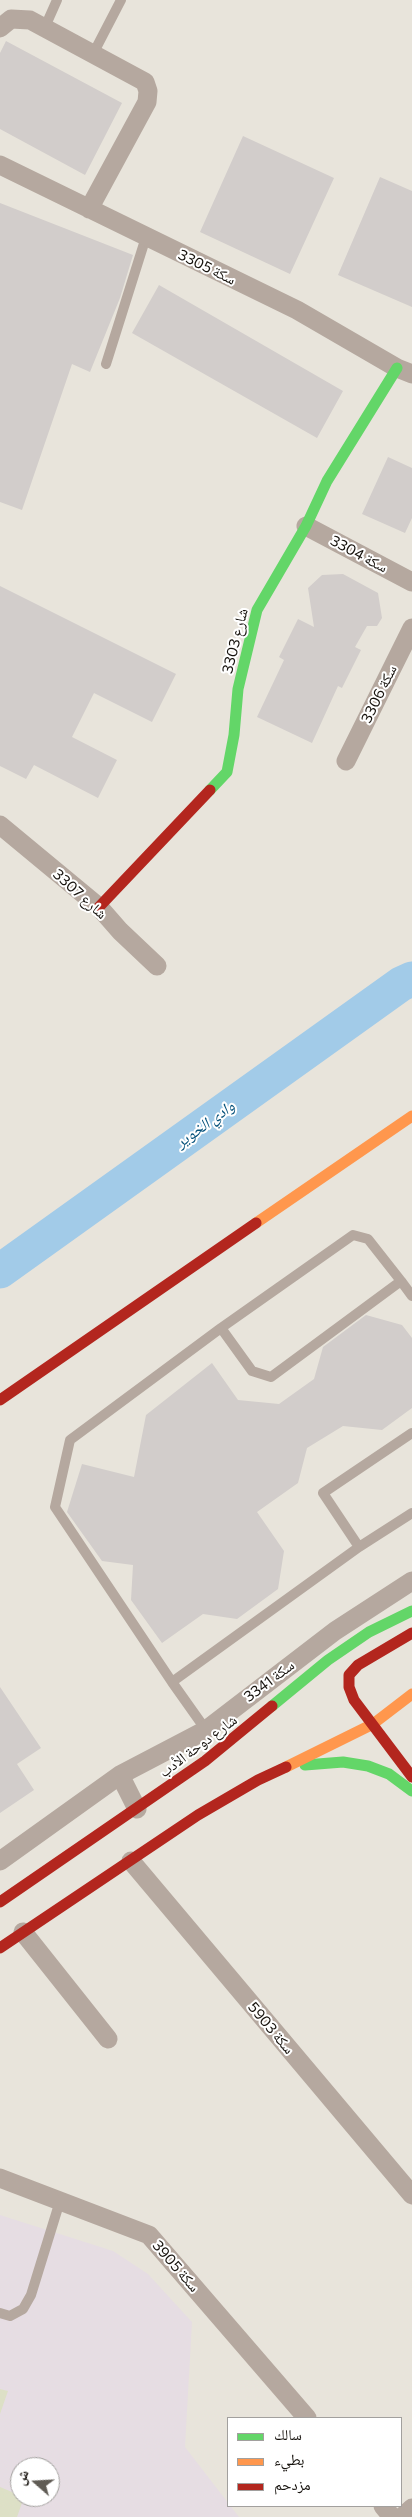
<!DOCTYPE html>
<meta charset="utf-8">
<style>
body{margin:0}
#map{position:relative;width:412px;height:2517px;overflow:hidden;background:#e8e4db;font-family:Commissioner,"Noto Naskh Arabic",sans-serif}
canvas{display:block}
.legend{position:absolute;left:227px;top:2417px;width:175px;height:90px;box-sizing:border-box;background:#fff;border:1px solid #a2a09e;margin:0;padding:6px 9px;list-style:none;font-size:15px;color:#16120d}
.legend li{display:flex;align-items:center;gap:10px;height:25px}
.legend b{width:25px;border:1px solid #a2a09e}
.north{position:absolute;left:10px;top:2457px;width:50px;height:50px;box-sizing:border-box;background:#fff;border:1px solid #a2a09e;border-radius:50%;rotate:289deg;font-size:14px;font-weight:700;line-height:20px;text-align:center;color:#16120d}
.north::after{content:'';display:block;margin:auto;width:18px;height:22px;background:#605c55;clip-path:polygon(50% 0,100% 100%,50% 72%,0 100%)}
</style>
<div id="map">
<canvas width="412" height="2517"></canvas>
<ul class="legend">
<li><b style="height:6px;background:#63d668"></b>سالك</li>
<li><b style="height:6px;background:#ff974d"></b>بطيء</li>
<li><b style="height:6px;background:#b3261e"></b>مزدحم</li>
</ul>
<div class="north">ش</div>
</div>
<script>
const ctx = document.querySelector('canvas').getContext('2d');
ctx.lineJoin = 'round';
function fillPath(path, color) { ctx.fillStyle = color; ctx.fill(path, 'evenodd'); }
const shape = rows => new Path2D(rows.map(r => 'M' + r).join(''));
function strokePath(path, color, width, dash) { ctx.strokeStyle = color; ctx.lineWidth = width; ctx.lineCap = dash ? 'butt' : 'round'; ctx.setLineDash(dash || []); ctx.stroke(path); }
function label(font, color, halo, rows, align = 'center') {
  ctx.font = font + ' Commissioner,"Noto Naskh Arabic",sans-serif'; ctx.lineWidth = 4; ctx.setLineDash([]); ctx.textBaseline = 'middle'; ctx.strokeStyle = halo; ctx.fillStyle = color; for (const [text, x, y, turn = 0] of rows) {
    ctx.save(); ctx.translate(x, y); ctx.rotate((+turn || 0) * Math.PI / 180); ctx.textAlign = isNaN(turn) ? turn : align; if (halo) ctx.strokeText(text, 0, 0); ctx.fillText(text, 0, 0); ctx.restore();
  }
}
const education = shape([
 [0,2215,113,2251,148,2274,192,2322,185,2447,239,2517,0,2517],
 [20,2467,50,2467,50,2497,20,2497]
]);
const green = shape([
 [0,2389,8,2391,0,2414],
 [0,2487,24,2497,17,2517,0,2517]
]);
const river = shape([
 [0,1271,401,984,412,979]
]);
const building = shape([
 [6,41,122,103,85,175,0,129,0,53],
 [243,136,334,178,290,274,200,232],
 [380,177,412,191,412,307,338,275],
 [0,203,133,255,120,298,90,372,72,364,22,510,0,502],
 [159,285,343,391,317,438,132,333],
 [388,457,412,468,412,518,405,533,362,514],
 [343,574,378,593,382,618,377,626,367,626,355,647,361,650,342,688,338,686,312,743,257,717,284,660,279,657,298,619,314,627,308,588,322,575],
 [0,586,176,674,152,722,94,693,72,737,117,760,98,798,34,765,26,779,0,766],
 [366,1315,402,1325,412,1338,412,1408,382,1430,343,1426,307,1448,298,1483,257,1512,284,1551,278,1589,237,1619,203,1614,162,1643,131,1600,133,1565,102,1561,67,1512,82,1464,134,1477,146,1415,212,1363,238,1400,279,1404,314,1379,323,1347],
 [0,1687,41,1748,17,1764,34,1790,0,1813]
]);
const lane = shape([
 [45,27,57,0],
 [93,54,121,0],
 [106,364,146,237],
 [401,1281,271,1377,252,1371,221,1328,353,1235,368,1239,401,1281,412,1296],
 [412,1433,323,1493,359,1547,412,1513],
 [172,1682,55,1507,70,1440,221,1328],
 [206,1730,172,1682,359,1547],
 [0,2313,10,2316,23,2309,31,2295,60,2201]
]);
const street = shape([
 [0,28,11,19,30,20,145,82,148,91,147,102,89,209],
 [0,165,297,310,397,368,412,374],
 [306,526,412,582],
 [346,761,412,628],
 [0,825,99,907,120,931,157,966],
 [120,1775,137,1809],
 [0,1861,120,1775,206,1730,335,1631,412,1581],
 [131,1861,412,2195],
 [23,1932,108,2039],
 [0,2178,149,2235,307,2418],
 [383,2506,392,2517],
 [402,2517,412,2508]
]);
const fast = shape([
 [210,790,227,772,234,735,238,689,257,610,306,526,327,481,397,368],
 [272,1706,328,1660,369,1632,412,1611],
 [305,1765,343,1762,368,1766,389,1774,412,1791]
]);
const slow = shape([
 [256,1223,412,1116],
 [286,1767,373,1724,412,1694]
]);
const jam = shape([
 [99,907,210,790],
 [0,1400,256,1223],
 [412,1633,358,1665,349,1675,349,1687,354,1700,412,1777],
 [0,1902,205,1761,272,1706],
 [0,1948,198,1815,258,1780,286,1767]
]);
const streetNames = [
 ["3305 سكة",207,267,26],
 ["سكة 3304",359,554,28],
 ["3303 شارع",235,641,-76],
 ["سكة 3306",379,694,-64],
 ["3307 شارع",80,894,42],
 ["سكة 3341",269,1681,-37],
 ["شارع دوحة الأدب",198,1746,-37],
 ["سكة 5903",271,2028,50],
 ["سكة 3905",176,2266,49]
];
const waterNames = [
 ["وادي الخوير",205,1124,-36]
];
fillPath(education, '#e6dde3');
fillPath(green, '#dde0c6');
strokePath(river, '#a2cbe8', 35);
fillPath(building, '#d2cdcb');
strokePath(lane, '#b5a89f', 10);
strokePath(street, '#b5a89f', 19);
strokePath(fast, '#63d668', 11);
strokePath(slow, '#ff974d', 11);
strokePath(jam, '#b3261e', 11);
label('15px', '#16120d', '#fff', streetNames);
label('italic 16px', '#04517b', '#fff', waterNames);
</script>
